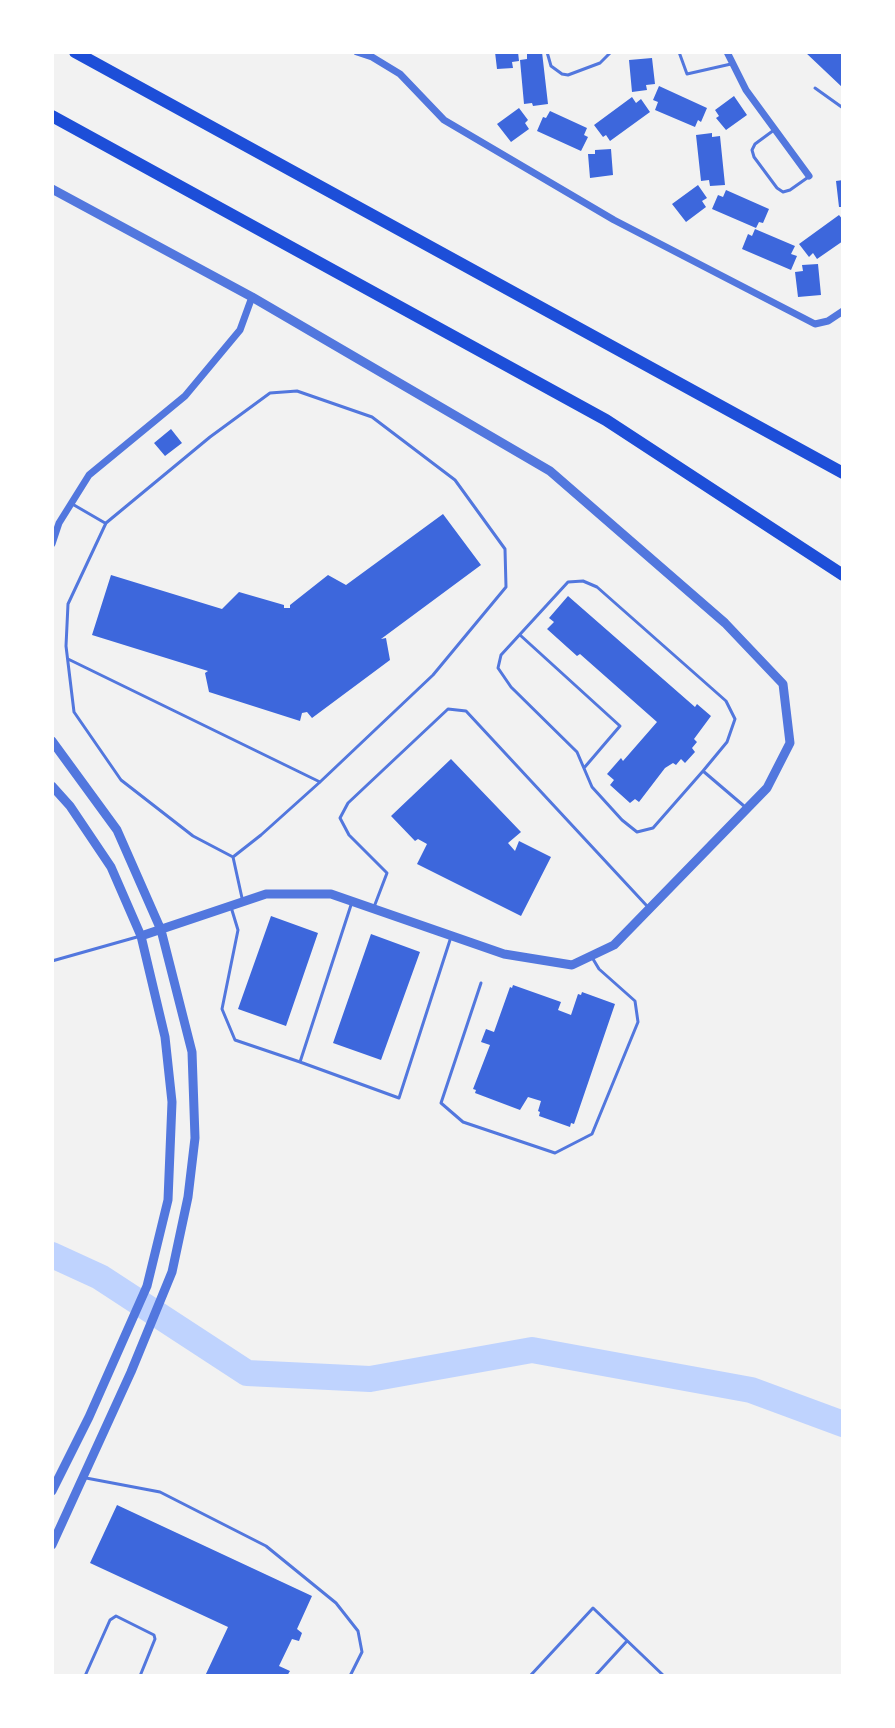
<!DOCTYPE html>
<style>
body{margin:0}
#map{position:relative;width:895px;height:1728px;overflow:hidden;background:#f2f2f2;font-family:"DejaVu Sans",sans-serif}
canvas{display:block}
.frame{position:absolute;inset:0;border:54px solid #fff;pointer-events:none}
</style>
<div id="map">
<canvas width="895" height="1728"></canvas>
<div class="frame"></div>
</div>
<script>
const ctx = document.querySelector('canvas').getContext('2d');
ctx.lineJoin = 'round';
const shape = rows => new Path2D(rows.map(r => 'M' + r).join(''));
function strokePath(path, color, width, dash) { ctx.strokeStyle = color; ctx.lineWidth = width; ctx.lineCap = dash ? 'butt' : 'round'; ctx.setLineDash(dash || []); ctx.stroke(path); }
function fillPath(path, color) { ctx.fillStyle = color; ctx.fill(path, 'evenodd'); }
const river = shape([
 [52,1255,100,1277,247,1373,370,1379,532,1350,751,1390,843,1424]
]);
const building = shape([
 [495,52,518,52,519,61,512,62,513,68,497,69],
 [535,52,542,52,548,104,533,106,532,103,524,104,520,60,527,59,527,53],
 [805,52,843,52,843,88],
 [652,58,655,84,646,85,647,90,632,92,629,60],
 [659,86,707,108,701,122,698,120,695,127,655,110,658,102,653,100],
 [734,96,747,115,726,130,716,118,719,116,715,110],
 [632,97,636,103,641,99,650,112,610,141,606,135,603,137,594,125],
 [519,108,528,120,525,123,529,129,511,142,497,124],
 [550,111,587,128,584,135,588,137,581,151,537,131,543,117,546,118],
 [712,133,712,137,720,136,725,185,710,186,709,180,701,181,696,135],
 [611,149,613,175,590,178,588,154,595,154,595,150],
 [843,180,843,207,839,207,836,181],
 [698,185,707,198,702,201,706,207,686,222,672,204],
 [726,190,769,209,763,223,759,222,756,228,712,209,718,195,723,197],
 [839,215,843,220,843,241,817,259,813,253,809,257,799,244],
 [755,229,795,246,791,254,797,256,791,270,742,249,748,234,752,236],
 [818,264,821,295,798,297,795,272,803,271,802,265],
 [171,429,182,443,165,456,154,443],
 [443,514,481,565,381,639,386,638,390,660,312,718,307,712,302,713,300,721,209,692,205,673,208,671,92,635,111,575,222,609,239,592,284,605,284,608,290,608,290,605,328,575,346,585],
 [568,596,695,707,697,704,711,716,694,739,697,742,692,748,695,752,685,763,681,759,676,765,673,763,665,768,639,802,635,799,630,803,610,785,614,780,607,774,621,758,623,761,657,722,580,654,577,656,547,629,554,622,549,618],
 [451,759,521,832,508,843,515,851,519,841,551,857,521,916,417,864,427,844,418,839,415,841,391,816],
 [271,916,318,933,286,1026,238,1009],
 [371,934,420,952,381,1060,333,1043],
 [513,985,561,1002,558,1010,571,1015,578,994,581,995,582,992,615,1004,574,1124,571,1123,570,1127,539,1116,540,1112,538,1111,541,1101,528,1097,520,1110,475,1093,476,1090,473,1089,490,1045,481,1042,486,1029,494,1032,510,987,512,988],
 [117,1505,312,1596,297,1629,302,1633,299,1641,292,1639,279,1666,290,1671,287,1676,205,1676,228,1627,90,1563]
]);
const service = shape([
 [547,52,551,66,562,74,568,75,600,63,611,52],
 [679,52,687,74,731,64],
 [815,88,843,108],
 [774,130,755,144,752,150,754,157,777,188,783,192,790,190,807,178],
 [74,505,105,523],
 [520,635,620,726,584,768],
 [68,659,320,782],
 [703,771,653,828,637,832,622,820,592,787,577,752,511,687,498,668,501,655,568,582,583,581,597,587,726,701,735,719,727,742,703,771,744,806],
 [233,857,193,836,121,780,74,712,66,646,68,604,106,523,210,437,270,393,297,391,372,417,455,480,505,549,506,587,433,675,320,782,261,835,233,857,242,898],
 [231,907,238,930,222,1009,235,1040,300,1062,351,905],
 [374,907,387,873,349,835,340,818,348,803,448,709,466,711,647,906],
 [52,961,137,937],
 [481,983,441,1103,463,1122,555,1153,592,1134,638,1022,635,1001,599,969,593,959],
 [300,1062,399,1098,450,940],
 [86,1478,160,1492,266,1546,336,1603,358,1631,362,1652,350,1676],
 [85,1676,110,1620,116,1616,154,1635,155,1639,140,1676],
 [530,1676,593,1608,664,1676],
 [595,1676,627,1641]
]);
const minor = shape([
 [357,52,372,57,400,74,444,120,614,220,815,324,828,321,843,311],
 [727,52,746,90,809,176],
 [52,544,59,523,89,475,185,396,240,330,252,297]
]);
const tertiary = shape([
 [52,189,252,297,550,471,725,623,783,684,790,743,767,788,614,945,572,965,504,954,331,894,266,894,141,936],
 [52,741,117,830,161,930,192,1052,195,1138,188,1197,172,1272,131,1372,52,1545],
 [52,786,70,806,111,867,141,936,165,1037,172,1102,168,1200,147,1286,89,1417,52,1491]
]);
const motorway = shape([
 [75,52,843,473],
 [52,116,606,420,843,575]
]);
strokePath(river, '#bfd3fe', 26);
fillPath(building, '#3d67dc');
strokePath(service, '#5277de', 3);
strokePath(minor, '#5277de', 7);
strokePath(tertiary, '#5277de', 9);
strokePath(motorway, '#1d4ed8', 12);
</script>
